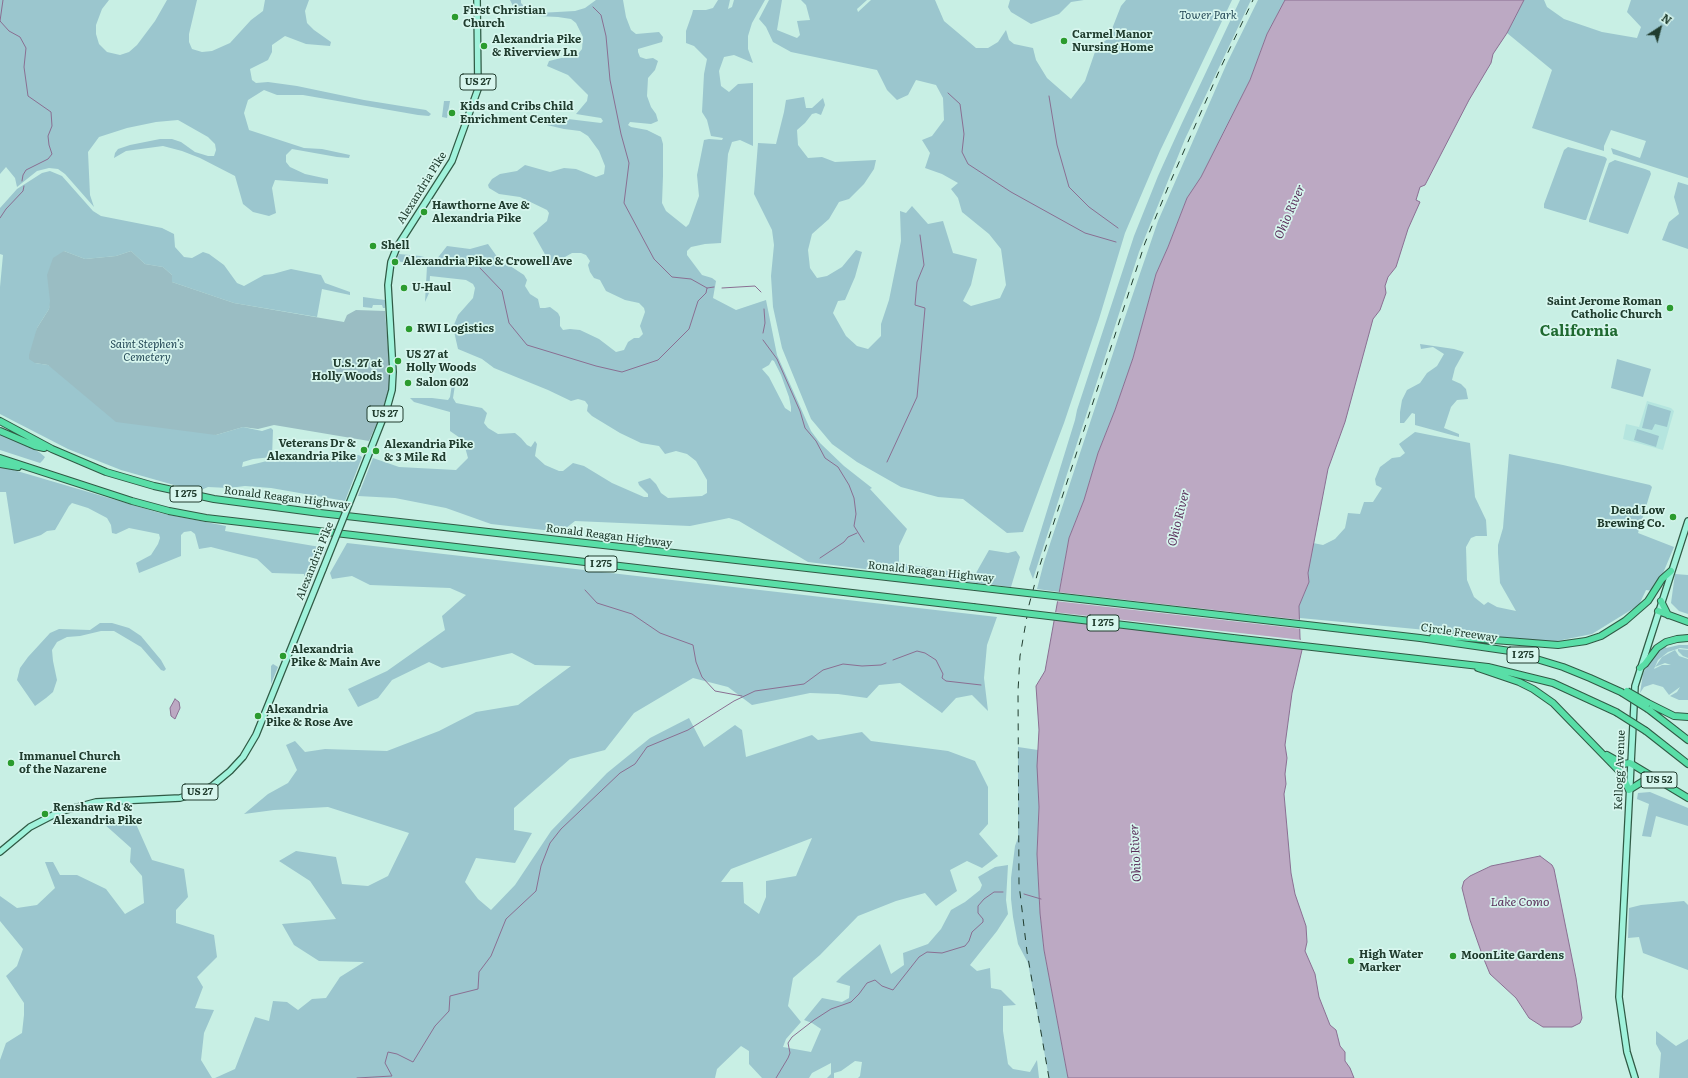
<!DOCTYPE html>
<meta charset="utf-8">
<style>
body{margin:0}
#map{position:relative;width:1688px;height:1078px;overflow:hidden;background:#c8efe4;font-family:Literata,serif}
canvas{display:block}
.north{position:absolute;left:1640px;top:8px;width:40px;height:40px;-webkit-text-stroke:3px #d7f6ee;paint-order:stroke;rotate:36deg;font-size:11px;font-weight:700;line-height:16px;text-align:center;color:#203c2e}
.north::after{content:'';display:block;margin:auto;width:14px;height:18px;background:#203c2e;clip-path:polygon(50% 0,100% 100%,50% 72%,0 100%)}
</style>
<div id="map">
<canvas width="1688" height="1078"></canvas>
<div class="north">N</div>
</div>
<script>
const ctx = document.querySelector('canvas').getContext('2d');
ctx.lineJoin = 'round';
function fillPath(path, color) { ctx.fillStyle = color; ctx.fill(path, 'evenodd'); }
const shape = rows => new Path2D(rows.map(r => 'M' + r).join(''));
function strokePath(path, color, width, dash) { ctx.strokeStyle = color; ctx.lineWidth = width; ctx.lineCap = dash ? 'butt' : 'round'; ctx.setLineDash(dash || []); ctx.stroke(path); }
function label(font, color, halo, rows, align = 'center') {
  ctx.font = font + ' Literata,serif'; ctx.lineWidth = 3.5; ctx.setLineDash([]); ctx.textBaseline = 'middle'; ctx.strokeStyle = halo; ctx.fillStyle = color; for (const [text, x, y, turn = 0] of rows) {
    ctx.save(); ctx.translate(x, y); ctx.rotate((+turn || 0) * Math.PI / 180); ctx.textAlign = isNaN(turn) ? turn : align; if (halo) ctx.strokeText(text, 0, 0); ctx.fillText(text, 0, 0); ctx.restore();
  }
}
const farmland = shape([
 [1647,401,1671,408,1674,411,1663,450,1623,439,1626,424,1639,427]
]);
const green = shape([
 [0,0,109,0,102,9,96,25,96,34,99,44,107,52,120,55,129,52,137,45,155,21,167,0,197,0,189,34,189,42,192,49,202,52,212,51,230,43,251,20,263,11,265,0,309,0,305,11,307,23,314,30,331,42,330,46,306,44,285,36,272,45,272,52,268,60,250,69,252,80,256,83,268,82,297,86,364,100,426,110,431,114,429,116,418,115,303,95,277,95,264,90,248,100,244,113,249,130,304,148,322,149,350,155,349,158,337,157,292,149,286,155,286,162,290,167,305,174,328,179,328,184,275,180,272,188,276,213,269,216,253,212,243,204,235,176,200,158,182,151,163,146,126,151,114,158,115,153,118,149,130,145,160,139,172,139,181,142,195,152,208,156,214,156,216,150,215,144,208,137,178,120,156,122,127,128,99,137,88,152,90,195,94,207,65,174,58,169,49,168,37,171,17,187,15,178,6,167,0,174],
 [510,0,521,0,521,3,526,8,539,13,575,11,585,8,596,0,623,0,626,17,631,30,636,34,659,32,663,37,662,42,638,49,638,52,640,57,646,59,653,58,658,61,655,70,648,78,647,96,651,107,656,114,658,121,651,124,630,122,628,125,631,127,647,130,661,137,663,144,663,176,662,203,666,211,686,227,689,224,699,196,697,175,704,140,709,139,722,140,723,138,711,136,707,120,702,112,704,74,707,59,694,46,686,43,686,31,692,14,693,10,706,10,713,8,718,0,730,0,728,9,732,7,734,0,765,0,752,23,748,36,748,49,753,63,734,55,724,57,719,71,721,86,729,92,738,84,753,83,753,146,740,140,732,142,728,154,721,243,705,244,691,247,687,251,687,255,702,275,712,278,716,281,713,298,736,310,766,300,777,355,811,431,820,443,844,466,872,488,870,489,907,529,899,546,899,563,961,573,967,571,976,573,989,550,1008,553,1016,551,1020,557,1011,587,808,562,739,521,729,518,690,526,575,521,561,532,491,524,446,508,395,498,358,496,373,458,399,467,456,470,468,458,463,440,450,431,450,412,414,402,410,398,432,398,448,400,450,397,452,384,455,385,453,398,456,403,482,408,487,413,484,423,488,428,498,434,515,433,521,438,527,445,531,447,535,441,537,444,535,456,545,465,559,471,563,471,573,463,584,466,612,483,644,497,648,497,648,494,639,485,638,482,650,478,656,484,661,493,668,498,702,496,707,493,707,480,696,461,687,454,676,451,665,454,659,446,641,443,620,433,592,416,587,411,588,405,585,401,578,399,571,401,548,390,494,368,482,359,458,349,453,327,458,315,473,298,475,288,473,284,466,280,430,276,429,293,425,302,427,266,396,261,399,254,420,256,436,260,447,246,470,249,488,244,498,258,524,275,527,280,525,286,530,294,538,299,540,308,545,308,550,307,558,313,560,317,560,326,563,330,570,329,580,330,599,339,616,352,624,350,628,342,634,338,639,338,643,334,640,326,645,312,644,308,639,303,625,300,606,291,600,280,594,278,590,272,588,265,590,261,586,255,581,253,572,253,551,265,533,233,547,221,549,213,547,210,520,197,499,194,489,188,488,185,492,179,500,174,517,171,525,165,550,172,564,168,576,169,596,177,604,174,605,166,599,151,588,136,580,131,564,129,547,125,537,120,535,115,601,123,603,121,601,118,576,114,587,101,588,95,568,75,547,66,549,61,578,54,582,49,583,37,576,23,571,19,558,17,538,16,515,10],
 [772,360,774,361,781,375,789,397,791,407,791,412,785,408,769,377,762,369,769,365],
 [769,0,782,0,777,30,797,38,800,35,797,21,810,20,806,5,801,0,867,0,857,9,858,12,871,0,935,0,944,21,976,48,988,48,998,42,1006,30,1009,40,1014,44,1033,48,1036,60,1047,78,1071,99,1085,81,1097,46,1108,39,1121,6,1126,0,1232,0,1160,151,1125,233,1099,319,1064,423,1023,532,1007,533,963,499,938,497,901,487,857,462,832,444,811,419,782,348,773,307,771,276,774,245,772,230,754,194,758,143,776,144,784,112,786,100,804,97,806,108,812,108,823,98,825,105,821,115,816,113,812,114,805,123,797,130,798,145,808,158,822,157,835,162,876,160,874,169,864,184,849,199,839,202,829,219,812,234,808,250,810,268,817,278,827,276,842,267,856,250,862,252,855,277,845,300,838,301,833,313,846,336,857,346,868,349,881,336,881,324,889,300,901,241,900,211,906,213,912,206,928,224,943,221,953,253,977,259,971,285,963,301,971,306,1000,298,1006,285,1001,249,989,234,962,212,958,198,951,189,958,183,942,174,925,168,930,153,922,140,932,136,944,120,943,98,936,85,916,80,908,95,897,100,887,90,877,70,791,52,773,42,766,27,759,19],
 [1010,0,1084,0,1071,2,1059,14,1031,24,1011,12,1008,7],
 [1240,0,1251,0,1185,139,1139,252,1033,579,1029,569,1075,420,1077,410,1134,236,1158,176,1182,123],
 [1258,0,1285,0,1267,34,1250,80,1201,177,1187,198,1168,247,1156,274,1133,358,1115,410,1098,453,1084,500,1069,538,1059,592,1037,589,1044,562,1122,326,1158,221,1227,63],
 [1524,0,1544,0,1547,7,1564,19,1602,32,1637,38,1641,27,1627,12,1631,0,1688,0,1688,178,1613,154,1611,148,1640,158,1646,141,1611,130,1604,146,1604,151,1532,128,1552,70,1507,33],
 [444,101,450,101,447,118,442,117],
 [1568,147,1605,157,1607,159,1586,220,1584,220,1544,208,1544,204,1564,150],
 [1615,160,1645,169,1650,171,1651,174,1628,234,1589,222,1589,220,1609,163],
 [50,171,62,176,93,211,101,216,162,228,174,234,175,247,184,257,192,258,203,252,209,254,224,265,237,283,244,286,264,275,273,274,291,269,321,275,325,283,350,292,350,295,322,289,317,317,234,303,172,282,172,275,163,267,145,264,131,251,116,256,85,259,64,251,49,309,37,328,35,363,48,365,216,435,243,427,262,431,271,428,273,430,272,457,253,459,243,462,242,467,267,461,359,455,362,457,345,501,271,488,245,486,229,488,208,487,201,490,174,485,121,470,68,449,0,414,0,287,3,255,0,254,0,208,17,189,42,173],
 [1678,182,1688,185,1688,249,1662,240,1669,222,1679,214,1674,197],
 [363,297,385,300,385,308,383,308,382,305,373,305,372,308,363,307],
 [1420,344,1454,349,1464,352,1455,368,1452,380,1461,384,1466,389,1468,399,1457,400,1451,407,1444,428,1459,434,1459,437,1415,425,1415,414,1412,413,1404,423,1400,423,1400,412,1402,400,1407,390,1420,383,1427,373,1437,366,1444,354,1433,347,1421,349],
 [1617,359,1651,369,1643,397,1611,388],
 [1648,404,1671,411,1667,427,1655,424,1652,430,1642,428],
 [1637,429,1659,436,1656,447,1634,440],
 [1415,432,1470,443,1475,497,1486,520,1487,536,1476,536,1471,538,1466,547,1467,580,1474,597,1484,605,1488,602,1497,607,1516,611,1500,583,1498,553,1498,545,1503,528,1509,454,1563,465,1650,485,1652,487,1638,533,1674,547,1661,578,1653,591,1646,590,1639,605,1592,634,1552,642,1300,618,1299,606,1309,582,1308,573,1313,543,1323,545,1335,539,1345,528,1348,513,1360,514,1364,502,1373,502,1382,488,1376,485,1375,479,1380,467,1392,458,1400,457,1405,453,1399,444],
 [0,433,39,452,45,457,43,460,40,463,0,450],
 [0,466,160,513,226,526,225,531,326,548,312,580,305,578,304,574,272,573,257,559,211,547,199,549,195,534,191,531,184,532,181,535,181,556,139,573,136,563,151,555,158,544,160,538,159,534,129,528,116,534,112,533,111,525,107,518,88,508,72,503,69,506,55,530,47,531,41,535,14,544,6,492,0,492],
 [347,543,997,617,987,645,984,678,988,711,972,695,956,698,942,713,900,683,879,685,867,698,838,694,810,693,752,705,728,687,693,678,634,713,605,750,570,759,514,808,514,830,532,833,515,863,476,858,465,882,478,899,491,910,515,885,551,831,607,773,650,738,689,718,704,747,735,725,742,730,746,757,812,735,818,740,862,732,871,741,948,751,975,761,988,787,988,824,979,834,998,856,982,868,967,861,950,870,957,891,936,906,925,893,896,901,858,916,820,955,793,978,788,1006,801,1022,786,1039,783,1047,811,1052,821,1029,812,1023,804,1020,822,998,842,1002,849,998,850,986,836,982,842,976,880,944,891,974,904,965,903,953,928,944,941,929,951,910,965,902,980,890,982,885,978,877,995,867,1008,865,1006,900,1008,914,997,931,970,965,977,971,990,968,991,988,1001,990,1016,1005,1003,1006,1003,1031,1008,1064,1013,1069,1030,1072,1037,1060,1039,1078,858,1078,860,1076,862,1062,855,1061,841,1071,834,1073,834,1078,827,1078,831,1074,831,1063,812,1073,809,1078,762,1078,749,1064,749,1051,741,1046,717,1069,715,1078,215,1078,235,1069,255,1017,269,1021,273,1001,287,1002,298,1010,312,999,326,998,340,977,364,962,319,961,294,945,282,924,336,919,310,881,279,861,296,851,336,857,342,884,368,886,388,876,409,833,328,807,274,810,244,814,268,794,288,783,297,770,286,745,295,741,305,752,325,749,387,751,439,731,476,712,518,705,571,666,535,665,512,653,442,668,429,662,392,680,378,698,358,707,348,689,387,671,445,630,442,616,466,595,450,588,370,585,352,576,332,579,330,573],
 [812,838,796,876,766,881,766,897,759,914,744,903,743,882,721,882,731,869],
 [1675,574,1688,575,1688,614,1679,611,1671,603],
 [100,623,112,623,129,628,141,636,161,660,166,669,164,671,161,670,141,647,114,631,101,631,80,636,67,637,57,642,52,650,53,661,57,680,53,692,46,698,35,706,17,680,20,668,28,657,50,633,59,629,90,630],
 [1679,645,1688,645,1688,649,1680,648,1668,652,1658,660,1654,669,1662,665,1671,665,1665,663,1655,667,1662,657,1675,650,1679,656,1688,659,1688,700,1679,700,1670,696,1677,692,1680,687,1669,695,1663,687,1653,684,1644,687,1640,693,1643,674,1647,665,1657,650,1665,646,1666,648],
 [1678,649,1688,650,1688,658,1683,656,1678,651],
 [273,664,278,667,271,684,271,666],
 [1018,747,1038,750,1039,807,1037,854,1040,913,1044,950,1068,1078,1049,1078,1028,963,1018,944,1013,917,1011,899,1011,878,1015,846,1018,838],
 [1650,792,1688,808,1688,826,1656,816,1651,837,1642,836,1649,804,1637,799,1638,793],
 [120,821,136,824,152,860,184,869,188,897,176,910,176,923,214,935,217,957,197,977,203,987,195,1008,214,1010,204,1033,201,1060,212,1078,0,1078,0,1060,6,1043,22,1033,24,1015,24,1003,6,976,17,966,23,949,0,921,0,896,17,908,37,905,55,888,45,862,53,862,60,875,77,875,106,889,125,914,144,903,142,876,130,862,131,848,103,823],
 [1684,901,1688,905,1688,970,1643,953,1639,937,1628,938,1629,908,1641,905],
 [1656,1031,1676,1046,1688,1039,1688,1078,1659,1078,1661,1053,1656,1044]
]);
const cemetery = shape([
 [64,251,85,259,116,256,131,251,145,264,163,267,172,275,172,282,234,303,344,322,347,315,356,310,385,311,390,374,389,390,382,411,369,441,274,425,258,429,243,427,216,435,116,422,48,365,35,363,29,359,29,355,37,328,49,309,50,301,47,275,53,258]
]);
const water = shape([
 [1285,0,1524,0,1507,33,1493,54,1491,63,1469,100,1425,185,1420,187,1416,200,1420,202,1408,229,1396,267,1388,277,1385,286,1386,293,1380,310,1373,319,1345,422,1328,469,1308,573,1309,582,1299,606,1300,638,1302,650,1292,693,1285,745,1287,758,1285,774,1286,784,1284,794,1291,873,1295,894,1306,926,1307,942,1305,951,1315,974,1319,997,1330,1025,1336,1030,1340,1046,1345,1052,1345,1061,1350,1068,1354,1078,1068,1078,1044,950,1040,913,1037,854,1039,807,1037,766,1039,730,1036,686,1045,671,1069,538,1084,500,1098,453,1115,410,1133,358,1156,274,1168,247,1187,198,1201,177,1250,80,1267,34,1285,0],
 [175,699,179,702,180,708,175,719,171,716,170,708,175,699],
 [1540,856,1552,865,1554,869,1576,978,1582,1018,1580,1023,1572,1027,1543,1027,1529,1018,1516,998,1490,974,1483,957,1470,920,1462,888,1464,881,1470,876,1491,866,1540,856]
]);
const pier = shape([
 [1057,592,1302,620,1302,629,1055,601],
 [1053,612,1302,640,1304,649,1052,620]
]);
const stream = shape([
 [593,7,601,15,606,36,610,80,621,134,629,163,624,203,654,259,672,277,691,279,707,288],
 [0,21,9,31,20,37,26,48,24,67,28,96,51,112,52,126,48,136,49,145,52,154,48,159,26,170,23,175,22,181],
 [0,21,3,0],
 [948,93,960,104,964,134,962,152,968,164,1011,192,1085,233,1116,242],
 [1049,96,1057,145,1069,187,1089,207,1118,228],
 [0,218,6,209,23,191,24,186],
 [480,268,502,291,509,323,527,345,596,366,622,372,658,360,689,329,698,301,706,293,707,288,714,287],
 [722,288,755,286,761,292],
 [763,333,765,323,764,309],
 [763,340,777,359,800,411,805,428,816,441,825,458,838,467,849,485,854,498,856,514,854,526,864,542],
 [887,462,917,397,925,308,915,305,917,282,924,265,920,235],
 [820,558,844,542,848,537,857,533],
 [585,590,597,603,632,614,660,633,693,645,696,662,702,677,715,691,742,696],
 [893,660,917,651,925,653,936,660,943,674,942,678,946,681,981,685],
 [1024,894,1041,899],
 [357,1078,392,1076,385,1063,388,1052,397,1054,413,1062,435,1026,449,1011,450,996,478,989,479,972,491,956,506,919,536,891,541,866,550,843,561,829,620,773,635,764,647,747,688,730,734,701,755,691,804,684,823,670,843,664,862,666,881,665,886,663],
 [776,1078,788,1058,790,1053,788,1043,792,1037,814,1020,831,1009,851,1002,859,994,867,983,875,980,882,986,893,990,919,957,927,952,942,953,965,946,969,941,972,932,983,922,983,919,978,913,978,906,984,899,994,892,1003,892]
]);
const primary = shape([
 [357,484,387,408,392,390,393,372,388,285,391,262,397,247,452,161,478,89,477,0],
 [0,852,30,827,59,812,96,802,180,798,203,791,212,786,230,771,243,757,256,735,323,569],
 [1635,1078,1627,1052,1619,997,1635,686,1688,521]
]);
const highway = shape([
 [0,421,52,449,106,472,154,486,214,499,320,513,975,587],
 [0,431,35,446,44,448],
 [0,458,132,501,169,511,206,518,973,607],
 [0,464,18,467],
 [1661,601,1668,615],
 [1658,611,1688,622],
 [1229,616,1420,638,1510,651,1563,667,1590,678,1621,692],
 [1433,637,1443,636,1558,645,1586,641,1601,636,1625,621,1648,601,1662,579,1671,571],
 [1233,638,1488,667,1553,683,1616,712],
 [1478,668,1519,682,1533,689,1553,703,1621,773,1629,790,1645,780,1651,779,1658,780],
 [1640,668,1645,664,1657,648,1666,642,1677,639,1688,638],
 [1648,703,1674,716,1688,717],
 [1648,709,1688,740],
 [1646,731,1688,764],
 [1607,755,1623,764,1630,763,1688,798]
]);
const rail = shape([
 [1049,1078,1027,952,1019,884,1018,691,1020,656,1029,605,1039,568,1145,243,1169,185,1220,69,1253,0]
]);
const primaryBridge = shape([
 [323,569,357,484]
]);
const highwayBridge = shape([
 [975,587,1229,616],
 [973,607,1233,638],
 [1627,691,1648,703],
 [1621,692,1648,709],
 [1616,712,1646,731]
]);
const markers = [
 [455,17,4,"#2b9b2e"],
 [1064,41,4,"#2b9b2e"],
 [484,46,4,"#2b9b2e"],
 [452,113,4,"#2b9b2e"],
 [424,212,4,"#2b9b2e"],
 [373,246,4,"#2b9b2e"],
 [395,262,4,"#2b9b2e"],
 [404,288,4,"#2b9b2e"],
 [1670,308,4,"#2b9b2e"],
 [409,329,4,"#2b9b2e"],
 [398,361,4,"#2b9b2e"],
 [390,370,4,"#2b9b2e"],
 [408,383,4,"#2b9b2e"],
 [364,450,4,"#2b9b2e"],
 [376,451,4,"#2b9b2e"],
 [1673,517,4,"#2b9b2e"],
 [283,656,4,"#2b9b2e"],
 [258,716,4,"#2b9b2e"],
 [11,763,4,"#2b9b2e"],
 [45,814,4,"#2b9b2e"],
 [1453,956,4,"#2b9b2e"],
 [1351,961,4,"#2b9b2e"]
];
const shields = [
 [478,82,36],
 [385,414,36],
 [186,494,32],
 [601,564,32],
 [1103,623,32],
 [1523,655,32],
 [1659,780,36],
 [200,792,36]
];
const shieldNames = [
 ["US 27",478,82],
 ["US 27",385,414],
 ["I 275",186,494],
 ["I 275",601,564],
 ["I 275",1103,623],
 ["I 275",1523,655],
 ["US 52",1659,780],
 ["US 27",200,792]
];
const poiNames = [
 ["First Christian",463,11],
 ["Church",463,24],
 ["Carmel Manor",1072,35],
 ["Nursing Home",1072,48],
 ["Alexandria Pike",492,40],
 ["& Riverview Ln",492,53],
 ["Kids and Cribs Child",460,107],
 ["Enrichment Center",460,120],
 ["Hawthorne Ave &",432,206],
 ["Alexandria Pike",432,219],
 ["Shell",381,246],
 ["Alexandria Pike & Crowell Ave",403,262],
 ["U-Haul",412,288],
 ["Saint Jerome Roman",1662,302,"right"],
 ["Catholic Church",1662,315,"right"],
 ["RWI Logistics",417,329],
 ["US 27 at",406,355],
 ["Holly Woods",406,368],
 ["U.S. 27 at",382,364,"right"],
 ["Holly Woods",382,377,"right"],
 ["Salon 602",416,383],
 ["Veterans Dr &",356,444,"right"],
 ["Alexandria Pike",356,457,"right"],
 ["Alexandria Pike",384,445],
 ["& 3 Mile Rd",384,458],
 ["Dead Low",1665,511,"right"],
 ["Brewing Co.",1665,524,"right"],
 ["Alexandria",291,650],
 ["Pike & Main Ave",291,663],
 ["Alexandria",266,710],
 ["Pike & Rose Ave",266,723],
 ["Immanuel Church",19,757],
 ["of the Nazarene",19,770],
 ["Renshaw Rd &",53,808],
 ["Alexandria Pike",53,821],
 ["High Water",1359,955],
 ["Marker",1359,968],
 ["MoonLite Gardens",1461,956]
];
const parkNames = [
 ["Tower Park",1208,16],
 ["Saint Stephen’s",147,345],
 ["Cemetery",147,358]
];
const streetNames = [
 ["Alexandria Pike",422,188,-58],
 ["Ronald Reagan Highway",287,498,7],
 ["Ronald Reagan Highway",609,536,7],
 ["Alexandria Pike",315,561,-68],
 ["Ronald Reagan Highway",931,572,6],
 ["Circle Freeway",1459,633,8],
 ["Kellogg Avenue",1620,770,-88]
];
const waterNames = [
 ["Ohio River",1290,212,-66],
 ["Ohio River",1179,518,-76],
 ["Ohio River",1136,853,-93],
 ["Lake Como",1520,902]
];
const districtNames = [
 ["California",1579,332]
];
fillPath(farmland, '#b5e5df');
fillPath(green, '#9bc6ce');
fillPath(cemetery, '#9abdc3');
fillPath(water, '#bca9c3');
strokePath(water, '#8a6f92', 1);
fillPath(pier, '#c8efe4');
strokePath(stream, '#8a6f92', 1);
strokePath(primary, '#305a45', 8);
strokePath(highway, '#305a45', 8);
strokePath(primary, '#a0f2db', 5.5);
strokePath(highway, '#59dea7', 6);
strokePath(rail, '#203c2e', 1, [7, 7]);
strokePath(primaryBridge, '#305a45', 8, []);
strokePath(highwayBridge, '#305a45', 8, []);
strokePath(primaryBridge, '#a0f2db', 5.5);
strokePath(highwayBridge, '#59dea7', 6);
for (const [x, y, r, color] of markers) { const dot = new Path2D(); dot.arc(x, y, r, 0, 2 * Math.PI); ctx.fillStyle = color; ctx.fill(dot); strokePath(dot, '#d7f6ee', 1.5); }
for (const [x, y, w] of shields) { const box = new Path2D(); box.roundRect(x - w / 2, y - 8, w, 16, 3); ctx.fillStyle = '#d7f6ee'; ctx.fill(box); strokePath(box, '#203c2e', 1); }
label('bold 10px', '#203c2e', null, shieldNames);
label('bold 11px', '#203c2e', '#d7f6ee', poiNames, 'left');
label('italic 11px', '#264a58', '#d7f6ee', parkNames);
label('11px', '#203c2e', '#d7f6ee', streetNames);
label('italic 12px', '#5a2f5b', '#d7f6ee', waterNames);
label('bold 15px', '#1f6930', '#d7f6ee', districtNames);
</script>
